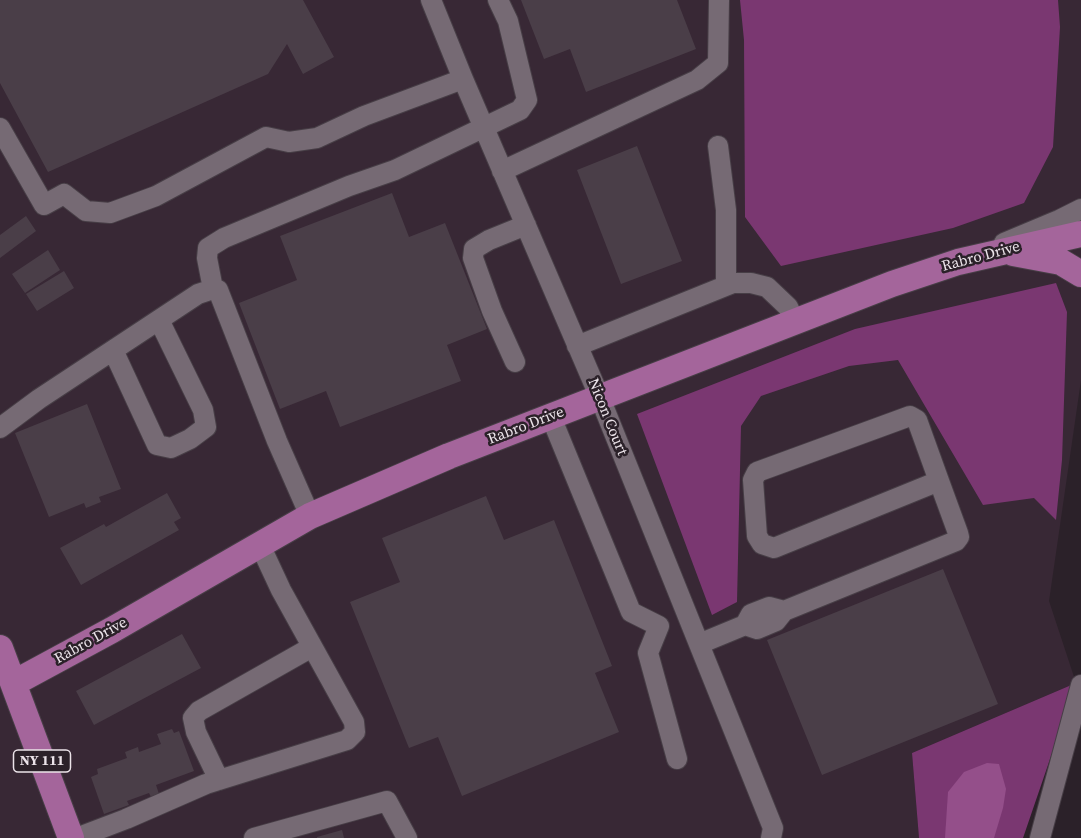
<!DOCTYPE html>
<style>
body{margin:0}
canvas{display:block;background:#2b2129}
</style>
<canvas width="1081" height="838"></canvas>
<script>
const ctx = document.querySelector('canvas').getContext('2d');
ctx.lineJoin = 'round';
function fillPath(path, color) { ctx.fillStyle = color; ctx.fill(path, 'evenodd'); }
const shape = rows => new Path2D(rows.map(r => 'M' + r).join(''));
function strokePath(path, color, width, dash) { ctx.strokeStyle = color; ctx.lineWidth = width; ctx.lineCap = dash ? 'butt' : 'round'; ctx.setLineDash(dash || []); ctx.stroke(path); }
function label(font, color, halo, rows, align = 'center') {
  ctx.font = font + ' "Source Serif 4",serif'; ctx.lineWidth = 5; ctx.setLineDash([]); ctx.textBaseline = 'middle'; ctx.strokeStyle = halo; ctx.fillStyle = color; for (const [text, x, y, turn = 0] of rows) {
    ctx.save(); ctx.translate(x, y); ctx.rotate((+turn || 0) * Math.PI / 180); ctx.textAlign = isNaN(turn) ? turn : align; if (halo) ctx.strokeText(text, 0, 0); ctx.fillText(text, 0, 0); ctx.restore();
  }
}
const built = shape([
 [0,0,1081,0,1081,380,1049,601,1076,683,912,753,919,838,0,838]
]);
const forest = shape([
 [740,0,1058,0,1060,27,1053,147,1024,203,953,228,781,266,745,217,744,40],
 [1056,283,1067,312,1062,460,1056,520,1034,498,983,505,898,360,849,366,761,396,741,426,737,602,712,615,637,414,855,329],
 [1076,683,1023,838,919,838,912,753]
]);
const water = shape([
 [987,763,999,764,1006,789,1003,808,994,838,945,838,948,792,964,772]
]);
const building = shape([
 [0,0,303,0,334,57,303,74,287,44,268,74,48,172,0,83],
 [521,0,677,0,696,49,586,92,570,49,544,59],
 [637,146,682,261,621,284,577,170],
 [392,193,409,237,445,223,487,329,447,345,461,381,340,427,326,391,280,409,239,303,297,280,280,236],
 [26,216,36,231,0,258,0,235],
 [48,250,60,270,25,293,12,274],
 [64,271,74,288,37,311,26,294],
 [87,404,121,489,99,497,101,502,86,508,84,503,49,517,15,433],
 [167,493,181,518,174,522,179,530,81,585,60,548,104,524,106,527],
 [486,496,504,540,554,520,612,666,595,673,619,732,462,796,438,737,409,748,350,602,400,582,382,538],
 [943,569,998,704,822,775,767,640],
 [182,634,201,668,94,725,76,691],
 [172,729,174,733,179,731,194,771,156,785,159,794,151,797,149,793,127,801,129,805,104,814,91,777,98,774,97,769,127,758,125,752,138,747,139,752,161,744,157,734],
 [342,830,344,838,317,838,317,837]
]);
const minor = shape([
 [431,0,463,79,600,398,773,828,771,838],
 [0,128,44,205,64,194,86,211,110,213,156,196,266,137,289,142,317,138,364,116,463,79],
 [718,146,726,210,726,285],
 [502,171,697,80,718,63,719,0],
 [1004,243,1059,220,1081,209],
 [213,289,207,258,208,248,224,238,349,186,395,170,520,110,527,100,508,21,498,0],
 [577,346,733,283,751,283,767,287,788,307,795,322],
 [113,350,157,445,171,448,190,439,206,427,203,410,159,320],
 [515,362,492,311,473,258,474,249,489,240,526,225],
 [551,417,631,612,659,626,648,653,677,759],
 [0,428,39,399,198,294,213,289,218,290,277,441,310,516],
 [784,611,956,541,959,537,958,533,939,481,917,420,910,416,757,472,753,480,757,536,762,544,774,548,939,481],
 [699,644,745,625,751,614,769,607,784,611,776,621,757,629,745,625],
 [219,780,196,732,193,718,199,711,312,647],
 [76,838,126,819,206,784,347,740,355,732,354,722,281,590,260,545],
 [254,838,387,801,407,838],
 [1040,838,1081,685]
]);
const major = shape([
 [1013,253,1061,262,1081,274],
 [0,648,71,838],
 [14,683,112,630,310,516,449,456,892,284,958,262,1081,234]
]);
const shields = [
 [42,761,57]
];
const shieldNames = [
 ["NY 111",42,761]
];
const streetNames = [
 ["Rabro Drive",981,257,-15],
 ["Nicon Court",607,417,68],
 ["Rabro Drive",526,426,-21],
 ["Rabro Drive",91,641,-29]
];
fillPath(built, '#382835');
fillPath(forest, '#7a3771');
fillPath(water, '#944f8a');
fillPath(building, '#4a3e48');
strokePath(minor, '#473e46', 22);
strokePath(major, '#473e46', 28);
strokePath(minor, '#766a74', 20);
strokePath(major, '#a4659b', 26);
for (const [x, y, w] of shields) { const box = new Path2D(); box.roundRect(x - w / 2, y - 11, w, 22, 4.5); ctx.fillStyle = '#2b2129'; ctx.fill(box); strokePath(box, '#ebe3e9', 1.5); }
label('bold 14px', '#ebe3e9', null, shieldNames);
label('15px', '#ebe3e9', '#2b2129', streetNames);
</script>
